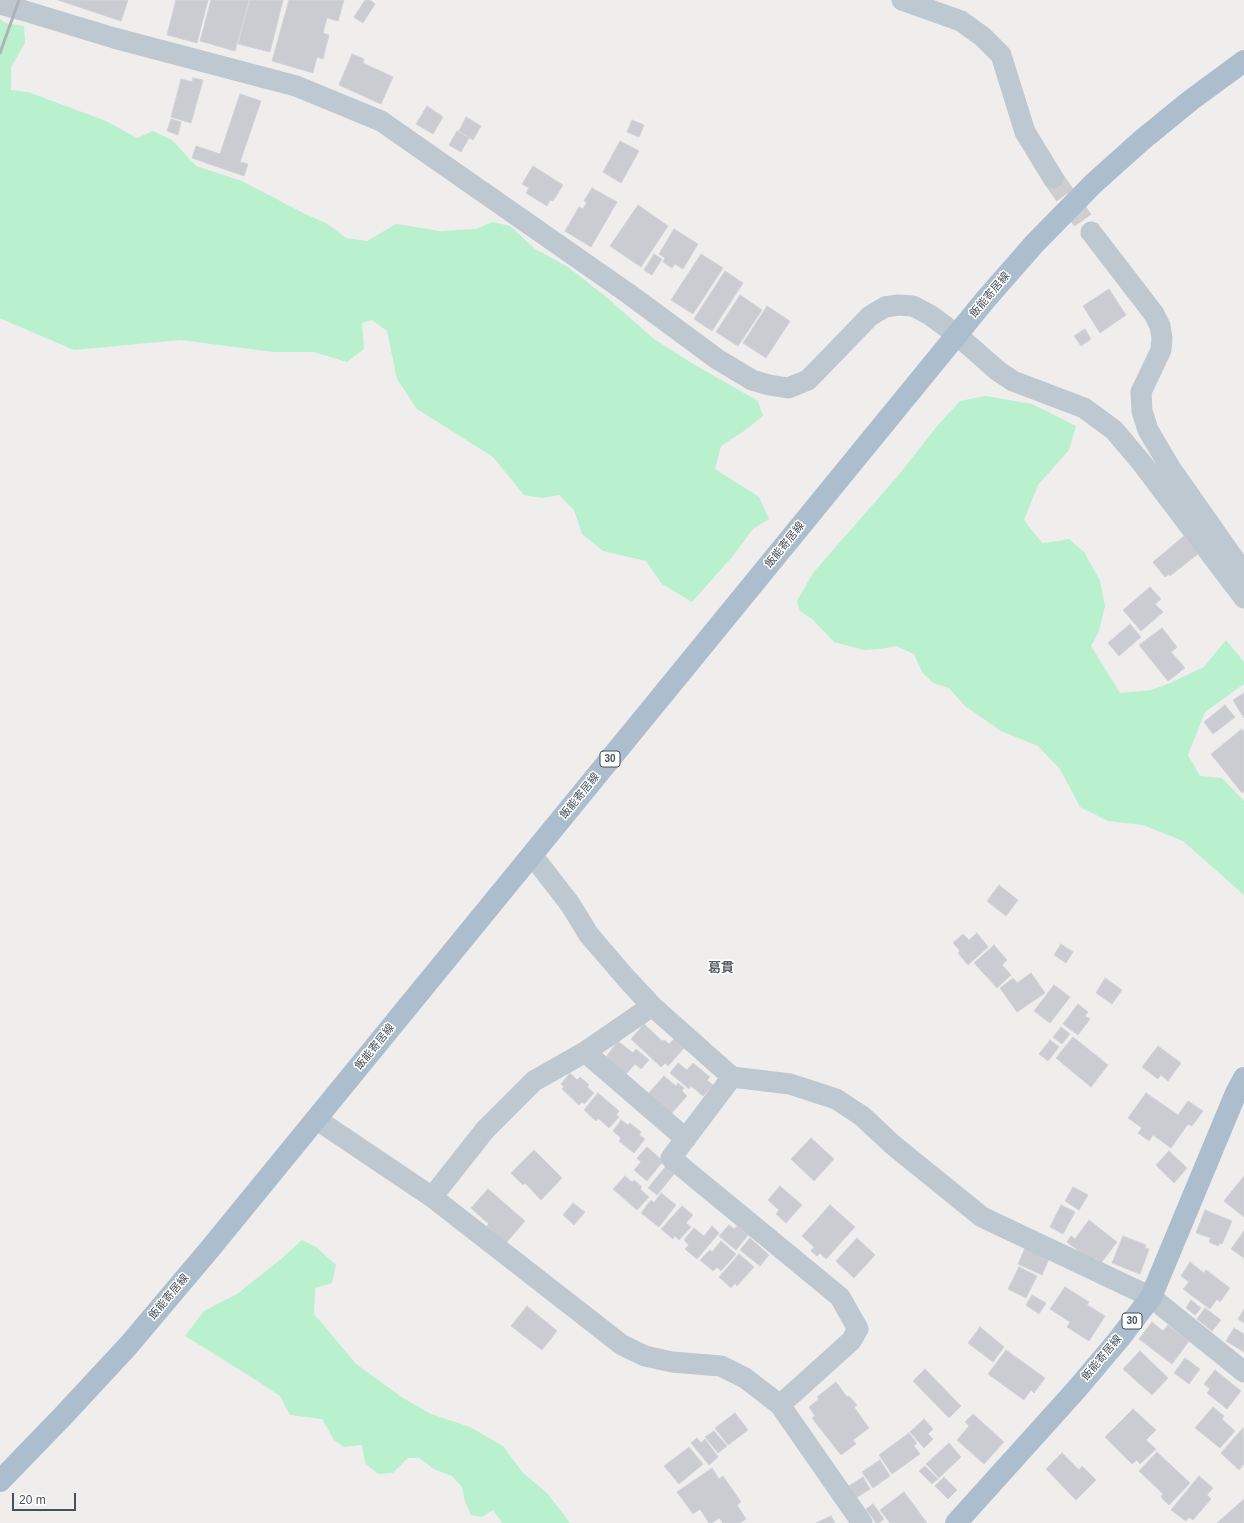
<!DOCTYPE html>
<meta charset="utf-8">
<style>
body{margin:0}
#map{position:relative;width:1244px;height:1523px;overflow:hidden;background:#f0eded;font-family:Arial,sans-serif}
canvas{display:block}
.scale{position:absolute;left:12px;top:1493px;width:64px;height:18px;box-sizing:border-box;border:2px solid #45515b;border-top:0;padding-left:5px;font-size:12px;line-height:14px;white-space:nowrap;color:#45515b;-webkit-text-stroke:3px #fff;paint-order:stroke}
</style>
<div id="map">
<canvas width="1244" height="1523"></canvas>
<div class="scale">20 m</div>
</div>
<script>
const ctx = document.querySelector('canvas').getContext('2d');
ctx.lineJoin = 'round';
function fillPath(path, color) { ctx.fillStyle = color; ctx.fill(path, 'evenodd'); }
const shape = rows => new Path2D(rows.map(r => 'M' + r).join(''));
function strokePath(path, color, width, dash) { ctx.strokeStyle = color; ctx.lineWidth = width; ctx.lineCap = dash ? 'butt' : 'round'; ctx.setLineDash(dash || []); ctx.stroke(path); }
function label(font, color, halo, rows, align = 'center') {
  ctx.font = font + ' Arial,"Noto Sans JP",sans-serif'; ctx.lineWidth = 3; ctx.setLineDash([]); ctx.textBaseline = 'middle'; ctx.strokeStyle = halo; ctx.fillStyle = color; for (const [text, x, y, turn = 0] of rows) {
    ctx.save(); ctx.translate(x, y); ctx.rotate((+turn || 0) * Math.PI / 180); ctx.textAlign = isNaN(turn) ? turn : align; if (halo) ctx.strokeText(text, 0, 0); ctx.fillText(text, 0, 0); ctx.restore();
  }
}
const green = shape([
 [0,19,5,23,24,26,25,43,11,67,11,90,28,92,106,121,137,138,153,131,172,140,196,166,242,181,305,214,326,223,346,238,367,241,396,224,440,231,476,229,492,222,510,226,535,249,568,267,605,296,654,339,695,365,758,401,763,416,744,431,721,446,715,469,759,497,769,519,753,529,732,557,692,602,662,584,646,561,603,551,582,534,574,510,559,495,542,498,524,495,493,457,417,409,397,379,387,331,372,320,362,323,364,349,347,362,314,352,274,352,180,340,74,350,4,320,0,319],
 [986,396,1032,404,1076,426,1069,450,1038,485,1024,520,1042,543,1059,541,1069,539,1084,552,1100,581,1105,606,1099,631,1091,646,1120,693,1151,690,1168,684,1204,667,1226,640,1244,662,1244,684,1205,712,1188,755,1200,776,1222,778,1244,801,1244,895,1183,841,1143,825,1108,821,1080,807,1060,769,1038,746,1001,731,965,706,949,688,933,683,922,672,914,654,896,646,880,649,864,650,834,642,812,619,800,611,797,601,813,573,897,477,938,425,960,401],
 [302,1240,316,1247,336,1265,332,1283,315,1288,314,1314,356,1364,403,1398,431,1414,470,1427,503,1446,523,1473,547,1493,570,1523,502,1523,493,1510,482,1517,471,1515,465,1501,462,1487,452,1476,434,1469,419,1458,408,1458,393,1473,378,1474,365,1463,362,1445,344,1447,334,1440,322,1419,290,1415,280,1396,245,1373,185,1336,204,1311,237,1294,280,1260]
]);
const building = shape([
 [58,0,128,0,121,21,58,0],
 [176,0,208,0,197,43,167,35,176,0],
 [211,0,249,0,235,51,200,41,211,0],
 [250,0,283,0,270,52,238,44,250,0],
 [289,0,344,0,338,21,327,18,323,33,329,35,323,59,317,57,313,73,272,61,289,0],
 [365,0,370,0,375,4,363,23,354,17,365,0],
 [352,54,364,59,363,63,393,77,381,104,339,85,352,54],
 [193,78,203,80,191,123,171,117,181,79,192,82,193,78],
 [240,94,261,101,240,162,248,164,244,176,192,158,196,146,220,154,240,94],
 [427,106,443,117,433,134,416,124,427,106],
 [466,117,481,126,473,140,459,131,466,117],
 [171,119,181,122,178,135,167,131,171,119],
 [632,120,644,125,639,137,627,132,632,120],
 [457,131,469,138,461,152,449,145,457,131],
 [620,141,639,151,621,183,603,172,620,141],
 [533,166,563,185,553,201,550,200,547,206,526,193,529,188,522,184,533,166],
 [592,188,617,202,591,247,565,231,579,207,583,209,587,202,584,201,592,188],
 [638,205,668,226,641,267,610,246,638,205],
 [674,229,698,244,683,269,675,264,672,268,663,262,665,258,659,254,674,229],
 [654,254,662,259,652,275,644,270,654,254],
 [701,254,723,268,693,314,671,300,701,254],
 [725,271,743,283,712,331,694,319,725,271],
 [1109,289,1126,315,1100,333,1083,306,1109,289],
 [740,295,762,310,738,346,716,332,740,295],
 [767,306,790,321,766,358,743,343,767,306],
 [1085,329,1091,339,1081,346,1074,336,1085,329],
 [1184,536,1198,554,1170,576,1169,574,1165,577,1153,562,1184,536],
 [1150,587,1161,599,1155,604,1163,612,1141,631,1123,610,1150,587],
 [1130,624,1141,637,1119,656,1108,643,1130,624],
 [1162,628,1177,647,1171,652,1185,668,1168,681,1139,645,1162,628],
 [1244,693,1244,718,1233,700,1244,693],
 [1225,705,1235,717,1213,734,1204,722,1225,705],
 [1242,729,1244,732,1244,791,1242,793,1211,754,1242,729],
 [999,885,1018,900,1006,916,987,901,999,885],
 [977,933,988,947,968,965,958,953,960,951,953,943,963,934,969,940,977,933],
 [1061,944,1073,952,1066,963,1054,955,1061,944],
 [994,945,1007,960,1002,965,1011,975,997,988,974,963,994,945],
 [1031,973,1045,993,1017,1012,1000,988,1013,978,1017,983,1031,973],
 [1105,978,1122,990,1112,1004,1096,993,1105,978],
 [1054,985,1070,997,1050,1023,1034,1011,1054,985],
 [1078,1004,1088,1012,1085,1016,1090,1019,1078,1035,1063,1024,1078,1004],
 [644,1024,662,1041,664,1040,669,1044,674,1039,684,1048,668,1066,665,1063,661,1067,631,1039,644,1024],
 [1061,1027,1070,1034,1062,1044,1053,1037,1061,1027],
 [1073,1037,1108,1065,1091,1087,1056,1058,1073,1037],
 [1050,1040,1059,1047,1048,1061,1039,1054,1050,1040],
 [618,1041,633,1053,636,1049,649,1060,641,1069,635,1064,626,1074,606,1057,618,1041],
 [1158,1046,1181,1063,1168,1081,1161,1075,1158,1079,1142,1067,1158,1046],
 [678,1063,687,1070,693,1063,710,1077,707,1080,713,1085,703,1096,691,1086,689,1089,670,1073,678,1063],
 [570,1073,577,1080,580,1077,589,1085,587,1087,594,1093,584,1104,582,1102,579,1105,562,1089,564,1087,561,1084,570,1073],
 [664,1076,676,1086,678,1083,684,1088,682,1091,687,1096,670,1115,647,1095,664,1076],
 [598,1093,619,1111,616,1115,619,1117,609,1128,598,1118,596,1121,584,1110,598,1093],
 [1146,1093,1178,1115,1188,1101,1203,1111,1192,1126,1188,1124,1171,1148,1153,1135,1149,1141,1138,1133,1142,1128,1128,1118,1146,1093],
 [621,1120,628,1125,630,1123,641,1132,639,1135,645,1139,634,1153,619,1141,621,1138,613,1131,621,1120],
 [811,1138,834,1159,814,1181,791,1159,811,1138],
 [647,1147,663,1161,647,1181,634,1170,641,1162,637,1158,647,1147],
 [534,1150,562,1178,541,1200,525,1183,523,1185,511,1173,534,1150],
 [1169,1151,1187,1168,1174,1183,1156,1165,1169,1151],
 [666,1166,675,1173,657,1195,648,1188,666,1166],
 [625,1176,632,1182,634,1180,642,1187,640,1189,649,1197,637,1210,613,1189,625,1176],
 [1244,1176,1244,1217,1224,1201,1244,1176],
 [780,1186,802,1205,786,1223,776,1214,779,1210,768,1200,780,1186],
 [1073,1187,1088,1195,1079,1210,1065,1201,1073,1187],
 [488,1189,525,1221,506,1243,487,1226,489,1224,471,1208,488,1189],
 [661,1193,676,1205,659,1227,641,1213,651,1200,654,1203,661,1193],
 [573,1203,585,1212,574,1225,563,1215,573,1203],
 [830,1205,855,1227,826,1259,820,1253,817,1256,811,1251,814,1247,802,1236,830,1205],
 [1061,1205,1075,1212,1063,1234,1050,1227,1061,1205],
 [682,1206,693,1215,686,1223,691,1227,679,1240,675,1236,673,1239,661,1229,682,1206],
 [1205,1210,1232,1221,1222,1244,1220,1243,1218,1246,1209,1242,1211,1238,1196,1233,1205,1210],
 [1089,1220,1117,1242,1101,1263,1095,1258,1092,1261,1067,1242,1071,1236,1075,1239,1089,1220],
 [729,1225,734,1229,737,1226,748,1235,736,1250,719,1236,729,1225],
 [712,1226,719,1233,697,1259,685,1249,689,1245,684,1240,694,1228,704,1236,712,1226],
 [1244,1231,1244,1258,1231,1249,1244,1231],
 [1123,1236,1146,1245,1145,1248,1149,1249,1140,1274,1112,1263,1123,1236],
 [750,1238,769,1255,760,1266,740,1250,750,1238],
 [857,1238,875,1255,854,1278,836,1261,857,1238],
 [721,1241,736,1254,721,1271,717,1267,713,1271,700,1260,710,1250,712,1252,721,1241],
 [1025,1248,1049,1259,1042,1275,1018,1264,1025,1248],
 [739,1254,754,1267,737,1286,735,1283,731,1288,719,1277,739,1254],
 [1190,1262,1204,1273,1206,1270,1230,1288,1220,1302,1217,1299,1210,1309,1183,1289,1189,1282,1181,1276,1190,1262],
 [1019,1267,1037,1276,1026,1298,1008,1289,1019,1267],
 [1065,1287,1089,1302,1087,1305,1105,1316,1089,1341,1067,1327,1070,1322,1050,1309,1065,1287],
 [1032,1295,1046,1303,1039,1314,1026,1305,1032,1295],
 [1191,1300,1201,1308,1195,1315,1186,1308,1191,1300],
 [527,1306,557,1331,542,1350,511,1326,527,1306],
 [1205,1308,1221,1320,1212,1331,1197,1319,1205,1308],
 [1244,1309,1244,1323,1238,1319,1244,1309],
 [1152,1322,1163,1331,1168,1325,1189,1341,1172,1364,1139,1339,1152,1322],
 [980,1327,1004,1347,993,1362,968,1343,980,1327],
 [1234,1328,1244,1334,1244,1352,1226,1341,1234,1328],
 [1006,1350,1045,1378,1034,1393,1031,1390,1024,1400,988,1374,1006,1350],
 [1140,1351,1168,1378,1152,1395,1123,1369,1140,1351],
 [1185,1358,1200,1369,1189,1384,1174,1373,1185,1358],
 [925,1369,961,1406,949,1418,913,1381,925,1369],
 [1215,1370,1241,1391,1227,1409,1207,1393,1210,1389,1204,1384,1215,1370],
 [836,1382,847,1397,849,1396,857,1405,854,1407,869,1428,853,1440,856,1444,841,1455,812,1418,815,1416,809,1407,819,1399,817,1397,836,1382],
 [1213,1407,1224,1416,1222,1419,1235,1431,1220,1448,1195,1428,1213,1407],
 [1133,1409,1156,1430,1146,1440,1156,1449,1140,1464,1137,1460,1132,1464,1105,1437,1133,1409],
 [735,1413,748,1430,728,1445,715,1428,735,1413],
 [973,1414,1004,1442,984,1464,957,1440,969,1426,965,1422,973,1414],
 [924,1419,933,1429,928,1434,933,1439,924,1448,910,1432,924,1419],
 [1243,1428,1244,1464,1239,1470,1221,1453,1243,1428],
 [714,1431,727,1446,718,1453,705,1437,714,1431],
 [909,1433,917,1443,914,1446,920,1454,892,1474,879,1455,909,1433],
 [697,1438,701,1443,705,1439,718,1457,709,1465,691,1443,697,1438],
 [949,1443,961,1457,939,1478,926,1464,949,1443],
 [689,1447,703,1464,679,1484,664,1466,689,1447],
 [1157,1452,1190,1483,1169,1505,1161,1497,1163,1494,1139,1471,1157,1452],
 [1062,1453,1079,1470,1082,1466,1096,1480,1076,1500,1046,1469,1062,1453],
 [880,1460,890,1476,873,1488,862,1472,880,1460],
 [925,1466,938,1479,932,1484,919,1471,925,1466],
 [712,1468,719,1479,723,1476,741,1502,737,1505,746,1519,740,1523,723,1523,719,1518,712,1523,709,1523,700,1509,693,1514,677,1492,712,1468],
 [1199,1476,1213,1488,1207,1495,1211,1499,1193,1520,1189,1517,1186,1521,1171,1510,1199,1476],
 [863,1477,870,1489,856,1498,849,1486,863,1477],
 [944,1477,957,1490,948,1499,935,1486,944,1477],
 [904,1492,927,1523,890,1523,880,1510,904,1492],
 [1244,1499,1244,1523,1217,1523,1244,1499],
 [873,1504,884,1519,879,1523,876,1523,866,1509,873,1504],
 [831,1516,835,1523,816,1523,831,1516]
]);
const minorTunnel = shape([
 [1053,178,1091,232]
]);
const minor = shape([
 [902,0,961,21,983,37,1001,55,1025,132,1053,178],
 [0,4,25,11,114,38,296,86,381,121,629,294,717,359,752,380,769,385,788,388,808,380,870,316,885,307,898,305,913,306,930,315,957,335,998,371,1013,381,1084,408,1114,430,1141,462,1244,598],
 [1091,232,1154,314,1160,326,1162,338,1161,350,1141,392,1142,411,1148,430,1171,469,1244,573],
 [532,855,570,904,589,935,626,978,652,1006,732,1077,790,1084,836,1099,862,1116,893,1145,982,1217,1151,1297,1244,1372],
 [585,1052,686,1139],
 [732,1077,671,1158,840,1297,858,1329,851,1341,780,1405],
 [316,1119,432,1197,622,1345,645,1356,672,1362,721,1366,745,1378,780,1405,862,1523],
 [432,1197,485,1130,534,1081,585,1052,652,1006]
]);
const primary = shape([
 [0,1481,62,1417,128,1346,209,1250,986,299,1035,243,1094,183,1142,140,1191,100,1244,61],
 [956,1523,1076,1390,1119,1339,1151,1297,1236,1093,1244,1078]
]);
const rail = shape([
 [0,53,19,0]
]);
const shields = [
 [610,759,20],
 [1132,1321,20]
];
const shieldNames = [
 ["30",610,759],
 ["30",1132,1321]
];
const streetNames = [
 ["飯能寄居線",990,295,-50],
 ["飯能寄居線",785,545,-51],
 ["飯能寄居線",580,796,-51],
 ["飯能寄居線",375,1047,-51],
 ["飯能寄居線",169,1297,-50],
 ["飯能寄居線",1102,1358,-50]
];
const quarterNames = [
 ["葛貫",721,968]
];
fillPath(green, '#b9f0cd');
fillPath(building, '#caccd2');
strokePath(building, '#d1d3d9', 1);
strokePath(minorTunnel, '#ceced0', 21, [21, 10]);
strokePath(minor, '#bdc8d0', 21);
strokePath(primary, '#acbdcd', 22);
strokePath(rail, '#afb3b8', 3);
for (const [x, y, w] of shields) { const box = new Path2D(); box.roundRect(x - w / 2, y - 8, w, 16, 3); ctx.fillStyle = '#fff'; ctx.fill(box); strokePath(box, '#45515b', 1); }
label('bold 10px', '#45515b', null, shieldNames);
label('11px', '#45515b', '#fff', streetNames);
label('bold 13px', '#5a5e62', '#fff', quarterNames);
</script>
